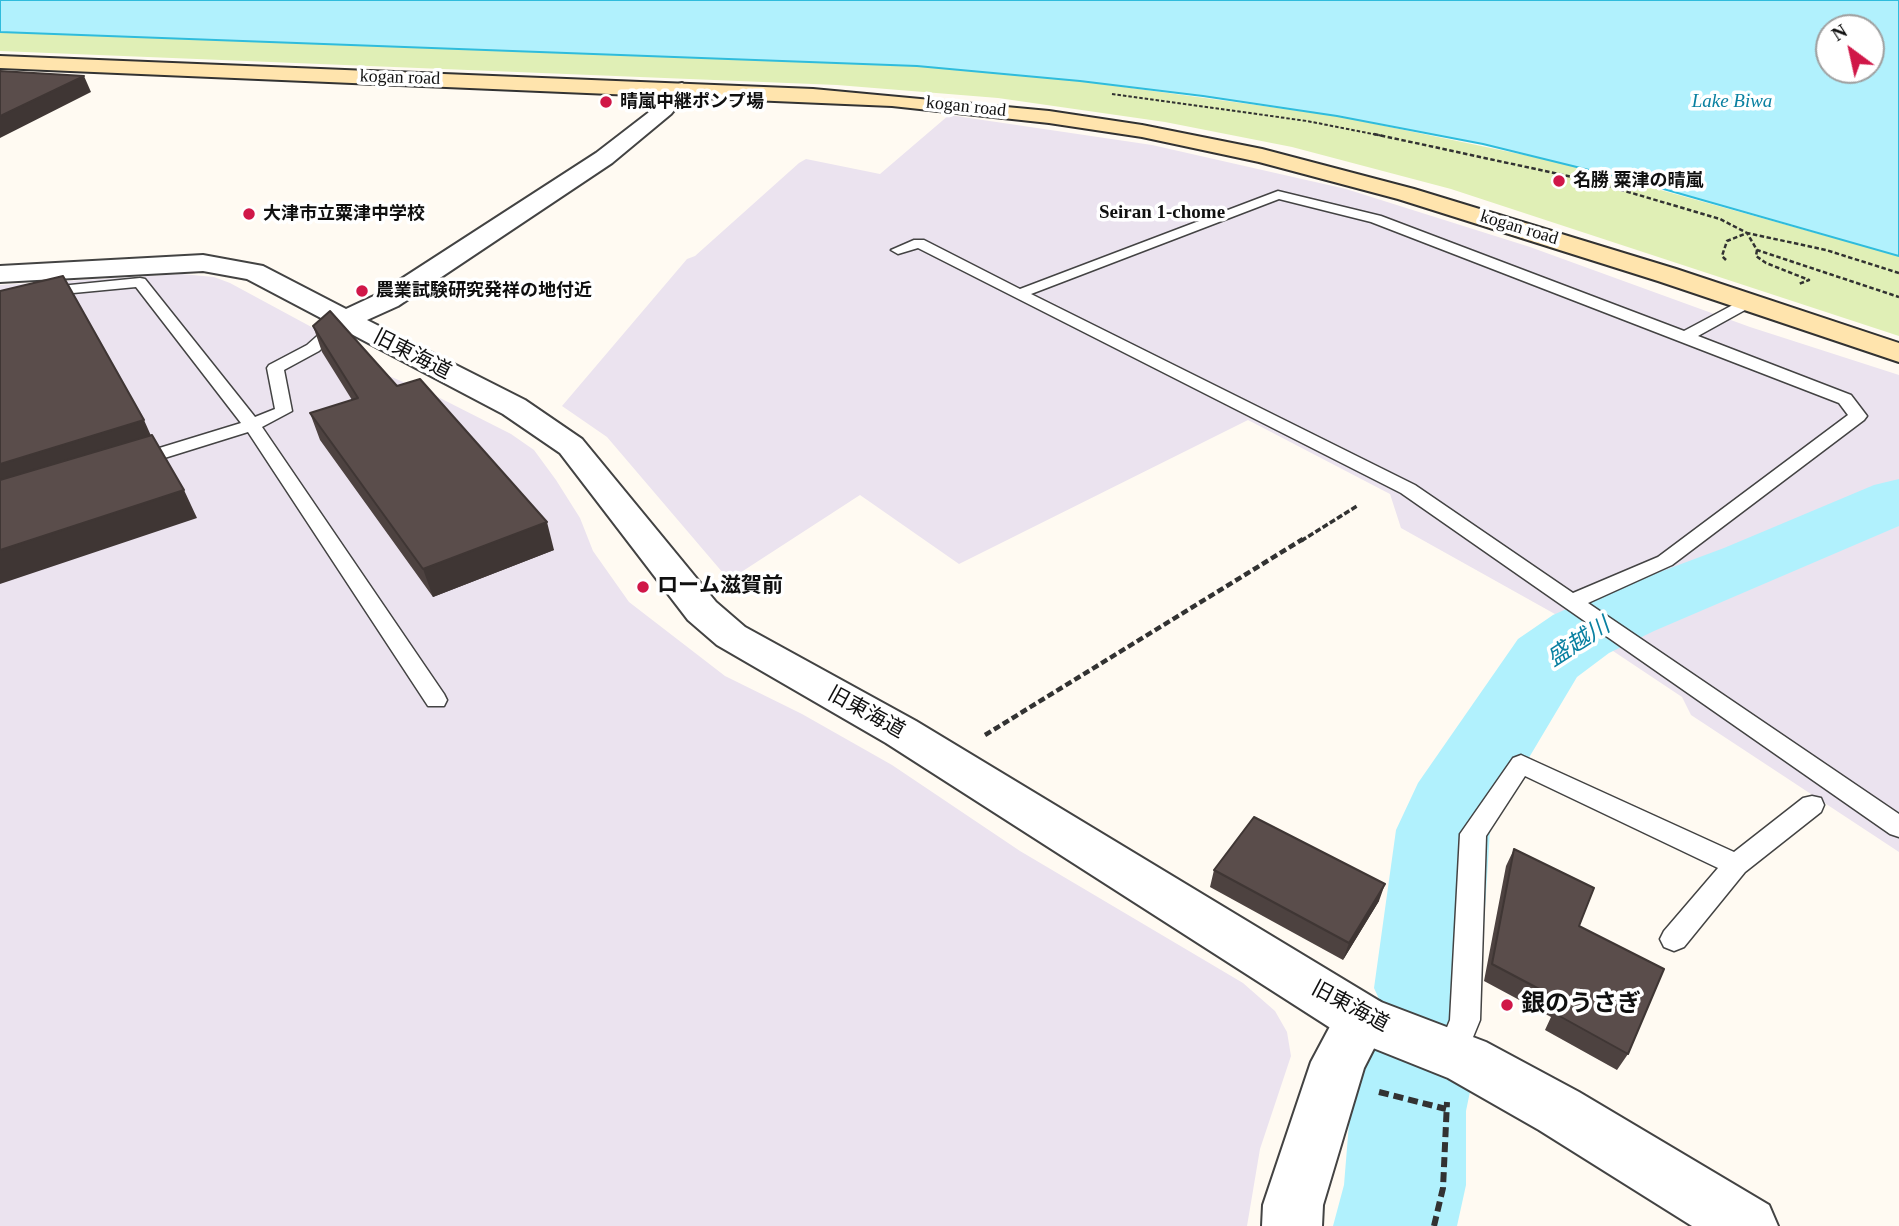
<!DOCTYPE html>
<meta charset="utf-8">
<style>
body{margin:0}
#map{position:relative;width:1899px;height:1226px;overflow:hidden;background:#fffaf2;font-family:"Times New Roman",serif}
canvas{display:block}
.north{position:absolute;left:1815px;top:14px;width:70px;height:70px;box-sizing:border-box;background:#fff;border:2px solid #9f9f9f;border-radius:50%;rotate:327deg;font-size:19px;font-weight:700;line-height:28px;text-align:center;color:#101010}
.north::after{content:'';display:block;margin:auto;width:24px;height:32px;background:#d01748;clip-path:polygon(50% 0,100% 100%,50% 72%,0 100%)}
</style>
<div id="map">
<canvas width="1899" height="1226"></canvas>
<div class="north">N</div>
</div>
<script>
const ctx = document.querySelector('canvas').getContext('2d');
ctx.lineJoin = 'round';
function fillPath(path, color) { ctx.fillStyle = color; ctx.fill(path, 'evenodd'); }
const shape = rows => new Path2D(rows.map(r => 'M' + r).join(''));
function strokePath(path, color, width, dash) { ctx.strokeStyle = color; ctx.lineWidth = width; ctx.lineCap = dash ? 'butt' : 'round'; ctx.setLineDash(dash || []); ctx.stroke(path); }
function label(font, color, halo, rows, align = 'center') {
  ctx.font = font + ' "Times New Roman","Noto Sans JP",serif'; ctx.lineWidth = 7; ctx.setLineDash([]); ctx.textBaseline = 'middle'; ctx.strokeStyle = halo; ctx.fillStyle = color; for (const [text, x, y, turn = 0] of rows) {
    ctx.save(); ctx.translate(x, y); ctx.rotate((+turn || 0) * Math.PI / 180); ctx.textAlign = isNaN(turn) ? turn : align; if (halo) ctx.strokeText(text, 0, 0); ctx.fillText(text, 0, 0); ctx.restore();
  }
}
const industrial = shape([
 [949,115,1152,145,1346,189,1530,247,1750,327,1899,375,1899,852,1691,715,1682,697,1571,623,1401,528,1390,494,1248,420,959,564,860,495,729,580,607,437,562,406,687,259,695,256,799,163,806,159,880,174],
 [182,274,214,277,230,283,317,330,382,373,434,395,511,434,534,450,556,480,580,518,593,551,629,602,725,676,802,714,892,765,1020,851,1243,983,1275,1011,1287,1032,1291,1056,1260,1149,1247,1226,0,1226,0,285]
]);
const green = shape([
 [0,32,917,66,1080,81,1337,116,1563,163,1899,256,1899,336,1451,189,1292,147,1165,122,998,98,837,85,0,51],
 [1368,1104,1371,1106,1351,1226,1344,1226]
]);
const water = shape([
 [0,0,1899,0,1899,256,1646,184,1483,144,1337,116,1203,96,1080,81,917,66,0,32,0,0],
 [1829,28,1871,28,1871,70,1829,70,1829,28]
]);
const river = shape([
 [1899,479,1899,526,1654,631,1609,653,1577,677,1496,813,1490,830,1480,988,1465,1021,1434,1032,1456,1040,1473,1077,1466,1111,1466,1185,1457,1226,1333,1226,1344,1185,1350,1111,1359,1077,1376,1040,1408,1028,1389,1021,1374,988,1396,830,1418,783,1518,639,1553,615,1598,595,1724,548,1874,485,1899,479]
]);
const pathFar4 = shape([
 [1112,94,1307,121,1383,136]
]);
const pathFar3 = shape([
 [1374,134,1591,181,1720,219,1747,233,1757,250,1899,297],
 [1757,250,1756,256,1766,263,1809,280,1799,284],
 [1726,260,1722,256,1727,241,1747,233,1826,250,1899,273]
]);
const pathFar2 = shape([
 [1301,541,1357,506]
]);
const pathFar1 = shape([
 [985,735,1303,539]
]);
const path = shape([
 [1379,1092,1446,1109],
 [1434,1226,1443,1188,1447,1102]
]);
const service = shape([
 [1278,191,1381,216,1684,331,1744,299,1754,299,1754,305,1698,336,1851,395,1867,416,1864,420,1672,565,1588,603,1899,814,1899,837,1890,834,1401,493,918,248,898,254,891,250,914,240,924,240,1020,289,1278,191],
 [1279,199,1371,222,1839,403,1848,415,1658,557,1573,593,1415,485,1031,294,1279,199],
 [140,278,145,279,255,417,275,409,267,368,269,365,307,345,334,321,344,321,344,327,319,351,284,370,292,411,262,427,444,694,447,700,444,706,428,706,248,432,142,465,130,465,127,461,130,457,241,423,136,287,0,300,0,292,140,278],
 [1521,755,1734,852,1803,798,1812,796,1821,798,1824,805,1821,812,1745,872,1684,947,1674,951,1664,947,1660,939,1664,931,1718,868,1525,776,1486,836,1480,1020,1462,1064,1451,1068,1440,1064,1436,1054,1450,1020,1460,834,1513,758,1521,755]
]);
const minor = shape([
 [1362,995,1381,1002,1389,1019,1364,1068,1323,1205,1322,1226,1262,1226,1263,1205,1311,1062,1343,1002,1362,995]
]);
const tertiary = shape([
 [682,83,692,89,671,114,612,163,398,306,367,320,525,400,582,439,716,602,745,627,916,721,1381,1002,1486,1042,1579,1092,1769,1205,1778,1226,1692,1226,1539,1130,1448,1078,1343,1036,886,743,717,645,688,620,560,453,503,414,247,279,203,271,0,282,0,266,203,255,263,266,346,309,378,294,596,153,657,106,675,85,682,83]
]);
const secondary = shape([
 [0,56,813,89,1049,111,1142,125,1262,149,1414,189,1676,269,1899,343,1899,362,1658,281,1398,199,1259,162,1142,137,1049,123,892,106,0,68,0,56]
]);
const wall = shape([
 [313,326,397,386,554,550,433,597,320,440,310,413,352,400,322,352],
 [1514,849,1579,926,1628,1054,1617,1070,1545,1030,1551,1017,1484,981,1506,866],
 [1214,870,1379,901,1343,960,1210,887]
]);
const shadedWall = shape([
 [84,76,91,92,0,138,0,116],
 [144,420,156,447,0,495,0,464],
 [184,490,197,518,0,584,0,550],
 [547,522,554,550,433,597,423,569],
 [1385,884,1379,901,1343,960,1349,943]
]);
const building = shape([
 [0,71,84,76,0,116,0,71],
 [63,276,144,420,0,464,0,291,63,276],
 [330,311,397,386,420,379,547,522,423,569,310,413,358,398,313,326,330,311],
 [152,435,184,490,0,550,0,480,152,435],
 [1254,817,1385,884,1349,943,1214,870,1254,817],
 [1514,849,1594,888,1579,926,1664,969,1628,1054,1554,1013,1560,1000,1492,964,1514,849]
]);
const markers = [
 [606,102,7,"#d01748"],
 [1559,181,7,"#d01748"],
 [249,214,7,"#d01748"],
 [362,291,7,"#d01748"],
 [643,587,7,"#d01748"],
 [1507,1005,7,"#d01748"]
];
const farStreetnames = [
 ["kogan road",400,78,2],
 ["kogan road",966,107,6],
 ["kogan road",1519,228,17]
];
const farPoinames = [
 ["晴嵐中継ポンプ場",620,102],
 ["名勝 粟津の晴嵐",1573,181],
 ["大津市立粟津中学校",263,214],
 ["農業試験研究発祥の地付近",376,291]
];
const farWaternames = [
 ["Lake Biwa",1732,102]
];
const farNeighbourhoodnames = [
 ["Seiran 1-chome",1162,213]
];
const streetNames = [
 ["旧東海道",412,355,27],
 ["旧東海道",866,713,29],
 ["旧東海道",1350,1007,28]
];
const poiNames = [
 ["ローム滋賀前",657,587]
];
const waterNames = [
 ["盛越川",1579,643,-33]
];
const nearPoinames = [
 ["銀のうさぎ",1521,1005]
];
fillPath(industrial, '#ebe3ef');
fillPath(green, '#e0efb6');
fillPath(water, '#b1f1fd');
strokePath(water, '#2fbcdc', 2);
fillPath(river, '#b1f1fd');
strokePath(service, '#434343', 3);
strokePath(minor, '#434343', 4);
strokePath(tertiary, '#434343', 4);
strokePath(secondary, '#323232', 4);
strokePath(pathFar4, '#323232', 2, [3.5, 2]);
strokePath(pathFar3, '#323232', 2.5, [4.5, 2.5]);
strokePath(pathFar2, '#323232', 3.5, [6, 2.5]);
strokePath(pathFar1, '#323232', 4.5, [7, 3.5]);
strokePath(path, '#323232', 6, [10, 5]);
fillPath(service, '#fff');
fillPath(minor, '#fff');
fillPath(tertiary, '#fff');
fillPath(secondary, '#ffe4ad');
fillPath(wall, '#4d4240');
fillPath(shadedWall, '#3f3634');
fillPath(building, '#5a4d4b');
strokePath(building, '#3f3634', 2);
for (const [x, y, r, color] of markers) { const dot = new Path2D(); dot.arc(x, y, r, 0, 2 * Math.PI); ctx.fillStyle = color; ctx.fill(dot); strokePath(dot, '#fff', 2.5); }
label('18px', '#101010', '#fff', farStreetnames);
label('bold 18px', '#101010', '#fff', farPoinames, 'left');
label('italic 19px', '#0a80a1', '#fff', farWaternames);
label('bold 19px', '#101010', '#fff', farNeighbourhoodnames);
label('21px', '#101010', '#fff', streetNames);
label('bold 21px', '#101010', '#fff', poiNames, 'left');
label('italic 23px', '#0a80a1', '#fff', waterNames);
label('bold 24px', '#101010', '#fff', nearPoinames, 'left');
</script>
